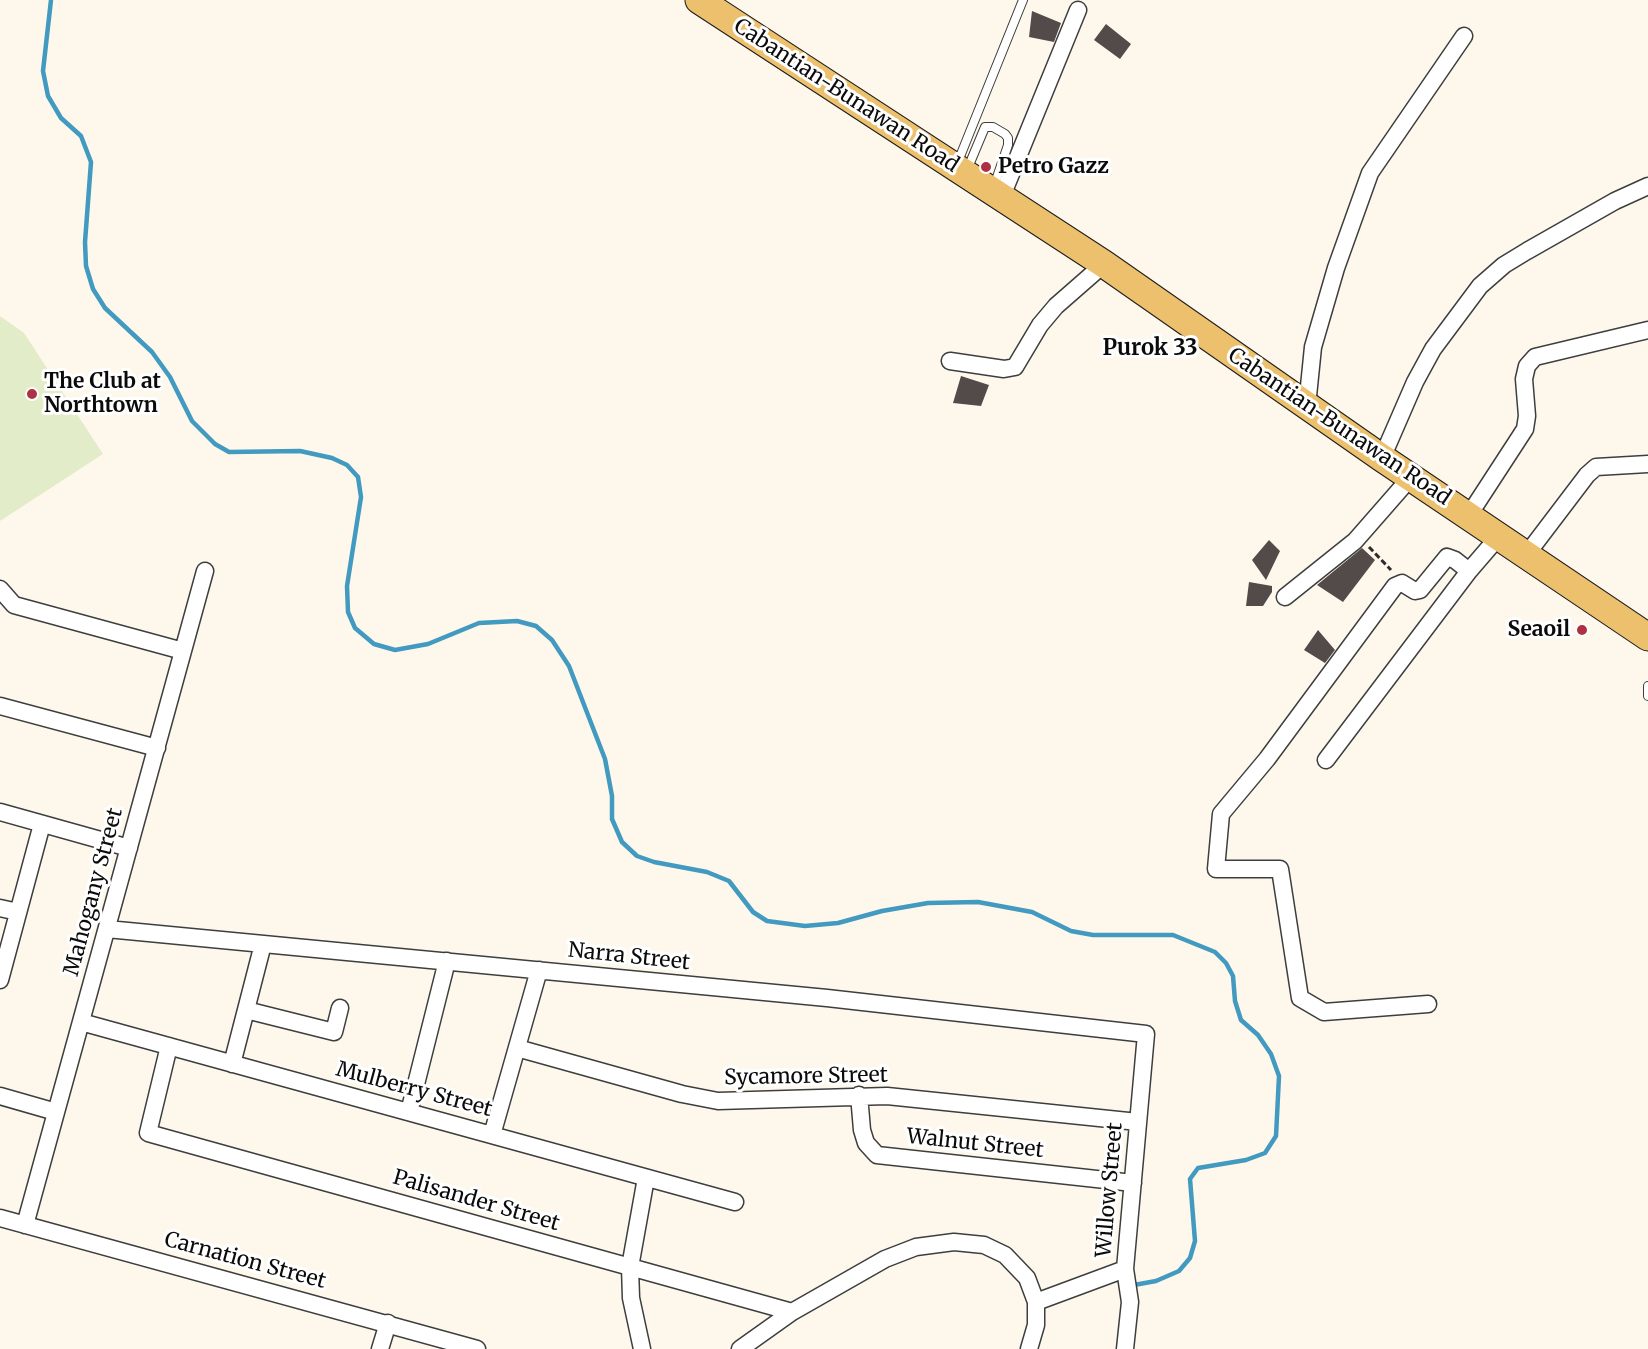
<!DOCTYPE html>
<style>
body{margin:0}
canvas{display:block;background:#fdf8eb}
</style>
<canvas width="1648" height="1349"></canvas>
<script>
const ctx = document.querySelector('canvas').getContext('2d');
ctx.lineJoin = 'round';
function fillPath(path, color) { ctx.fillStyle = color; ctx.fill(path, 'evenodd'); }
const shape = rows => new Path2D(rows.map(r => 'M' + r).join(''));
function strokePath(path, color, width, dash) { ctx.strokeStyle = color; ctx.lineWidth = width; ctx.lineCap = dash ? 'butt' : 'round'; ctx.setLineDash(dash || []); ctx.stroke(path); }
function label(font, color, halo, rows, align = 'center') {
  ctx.font = font + ' Merriweather,serif'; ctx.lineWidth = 6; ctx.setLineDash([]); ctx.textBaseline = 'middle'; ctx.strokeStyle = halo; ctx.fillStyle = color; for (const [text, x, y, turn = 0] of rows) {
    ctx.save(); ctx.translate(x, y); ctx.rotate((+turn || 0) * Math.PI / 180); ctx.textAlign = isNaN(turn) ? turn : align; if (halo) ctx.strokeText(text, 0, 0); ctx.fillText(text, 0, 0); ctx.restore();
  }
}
const pitch = shape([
 [0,316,24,333,103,454,0,521]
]);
const stream = shape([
 [51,0,43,71,48,96,61,118,81,136,91,162,85,242,86,266,93,289,105,308,152,352,170,377,192,421,215,444,229,452,300,451,332,458,347,465,358,477,361,497,347,586,348,612,355,628,374,644,395,650,428,644,479,623,517,621,536,626,552,640,569,666,605,759,612,796,612,819,622,842,637,856,654,862,707,872,729,881,753,912,767,921,805,926,838,923,882,911,928,903,978,902,1032,912,1071,931,1093,935,1173,935,1215,952,1226,963,1233,976,1235,1001,1241,1020,1258,1035,1271,1054,1279,1076,1276,1136,1265,1153,1246,1160,1198,1168,1190,1179,1195,1241,1190,1258,1179,1271,1156,1281,1134,1285]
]);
const building = shape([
 [1032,11,1061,23,1054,42,1029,37],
 [1106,24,1131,44,1120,59,1094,40],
 [961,376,989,385,981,406,953,403],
 [1269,540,1280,551,1266,580,1252,560],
 [1362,548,1375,560,1343,602,1317,585],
 [1249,582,1272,586,1272,592,1263,606,1246,606],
 [1318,630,1335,650,1325,663,1304,650]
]);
const path = shape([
 [1369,547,1391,570]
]);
const service = shape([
 [957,164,1023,0],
 [967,170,985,127,993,127,1005,134,1008,138,1008,145,994,186],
 [1648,686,1648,696]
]);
const minor = shape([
 [1002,196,1078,10],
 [950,361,1004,369,1015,367,1040,325,1056,306,1104,264],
 [1307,406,1313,347,1336,268,1370,173,1464,36],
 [1382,458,1415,382,1433,349,1480,286,1504,265,1527,251,1615,201,1648,186],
 [1469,515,1525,429,1527,416,1524,379,1527,366,1535,357,1648,330],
 [1527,554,1587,475,1596,467,1648,464],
 [0,589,14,605,183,651],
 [1285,597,1355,541,1411,477],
 [0,706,157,748],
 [1326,760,1469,571,1500,535],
 [0,812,129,848],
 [0,908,18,912],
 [107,929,827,998,1146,1034,1125,1269,1130,1302,1125,1349],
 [0,980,42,824],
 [1428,1004,1324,1012,1300,998,1280,869,1216,869,1221,814,1267,759,1395,586,1402,583,1415,591,1420,590,1447,557,1455,560,1469,571],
 [246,1010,334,1032,340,1008],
 [81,1022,735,1202],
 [169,1046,148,1133,792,1312],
 [517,1048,682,1094,718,1101,887,1096,1138,1122],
 [232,1064,263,944],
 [859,1095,862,1130,866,1143,877,1155,1133,1183],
 [0,1096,56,1112],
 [409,1112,447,961],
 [492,1135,539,970],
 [0,1218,477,1349],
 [25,1225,205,571],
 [1036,1302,1125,1269],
 [380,1349,388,1323],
 [642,1349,631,1298,630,1267,646,1178],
 [740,1349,792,1312,885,1259,916,1247,954,1242,984,1245,1005,1255,1027,1278,1036,1302,1036,1325,1029,1349]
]);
const primary = shape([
 [699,0,1104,264,1382,458,1648,637]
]);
const markers = [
 [986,167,6,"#ae3143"],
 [32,394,6,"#ae3143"],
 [1582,630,6,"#ae3143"]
];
const streetNames = [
 ["Cabantian-Bunawan Road",846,96,33],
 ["Cabantian-Bunawan Road",1339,427,34],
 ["Mahogany Street",94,892,-75],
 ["Narra Street",629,957,6],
 ["Sycamore Street",806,1077,-1],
 ["Mulberry Street",414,1090,15],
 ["Walnut Street",975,1144,6],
 ["Willow Street",1110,1190,-85],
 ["Palisander Street",476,1201,16],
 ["Carnation Street",245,1261,15]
];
const poiNames = [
 ["Petro Gazz",998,167],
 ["The Club at",44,382],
 ["Northtown",44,406],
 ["Seaoil",1570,630,"right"]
];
const neighbourhoodNames = [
 ["Purok 33",1150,349]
];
fillPath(pitch, '#e3ecc9');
strokePath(stream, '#429ac0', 4.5);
fillPath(building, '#534b49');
strokePath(service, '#3e3e3e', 10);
strokePath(minor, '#3e3e3e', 19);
strokePath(primary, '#1c1c1c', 29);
strokePath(path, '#2d2d2d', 3, [6, 3]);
strokePath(service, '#fff', 8);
strokePath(minor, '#fff', 16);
strokePath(primary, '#ecc06c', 27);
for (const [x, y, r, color] of markers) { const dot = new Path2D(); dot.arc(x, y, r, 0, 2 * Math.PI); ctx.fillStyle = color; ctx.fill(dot); strokePath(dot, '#fff', 2); }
label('21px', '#0b0b0b', '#fff', streetNames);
label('bold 21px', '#0b0b0b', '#fff', poiNames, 'left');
label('bold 22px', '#0b0b0b', '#fff', neighbourhoodNames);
</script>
